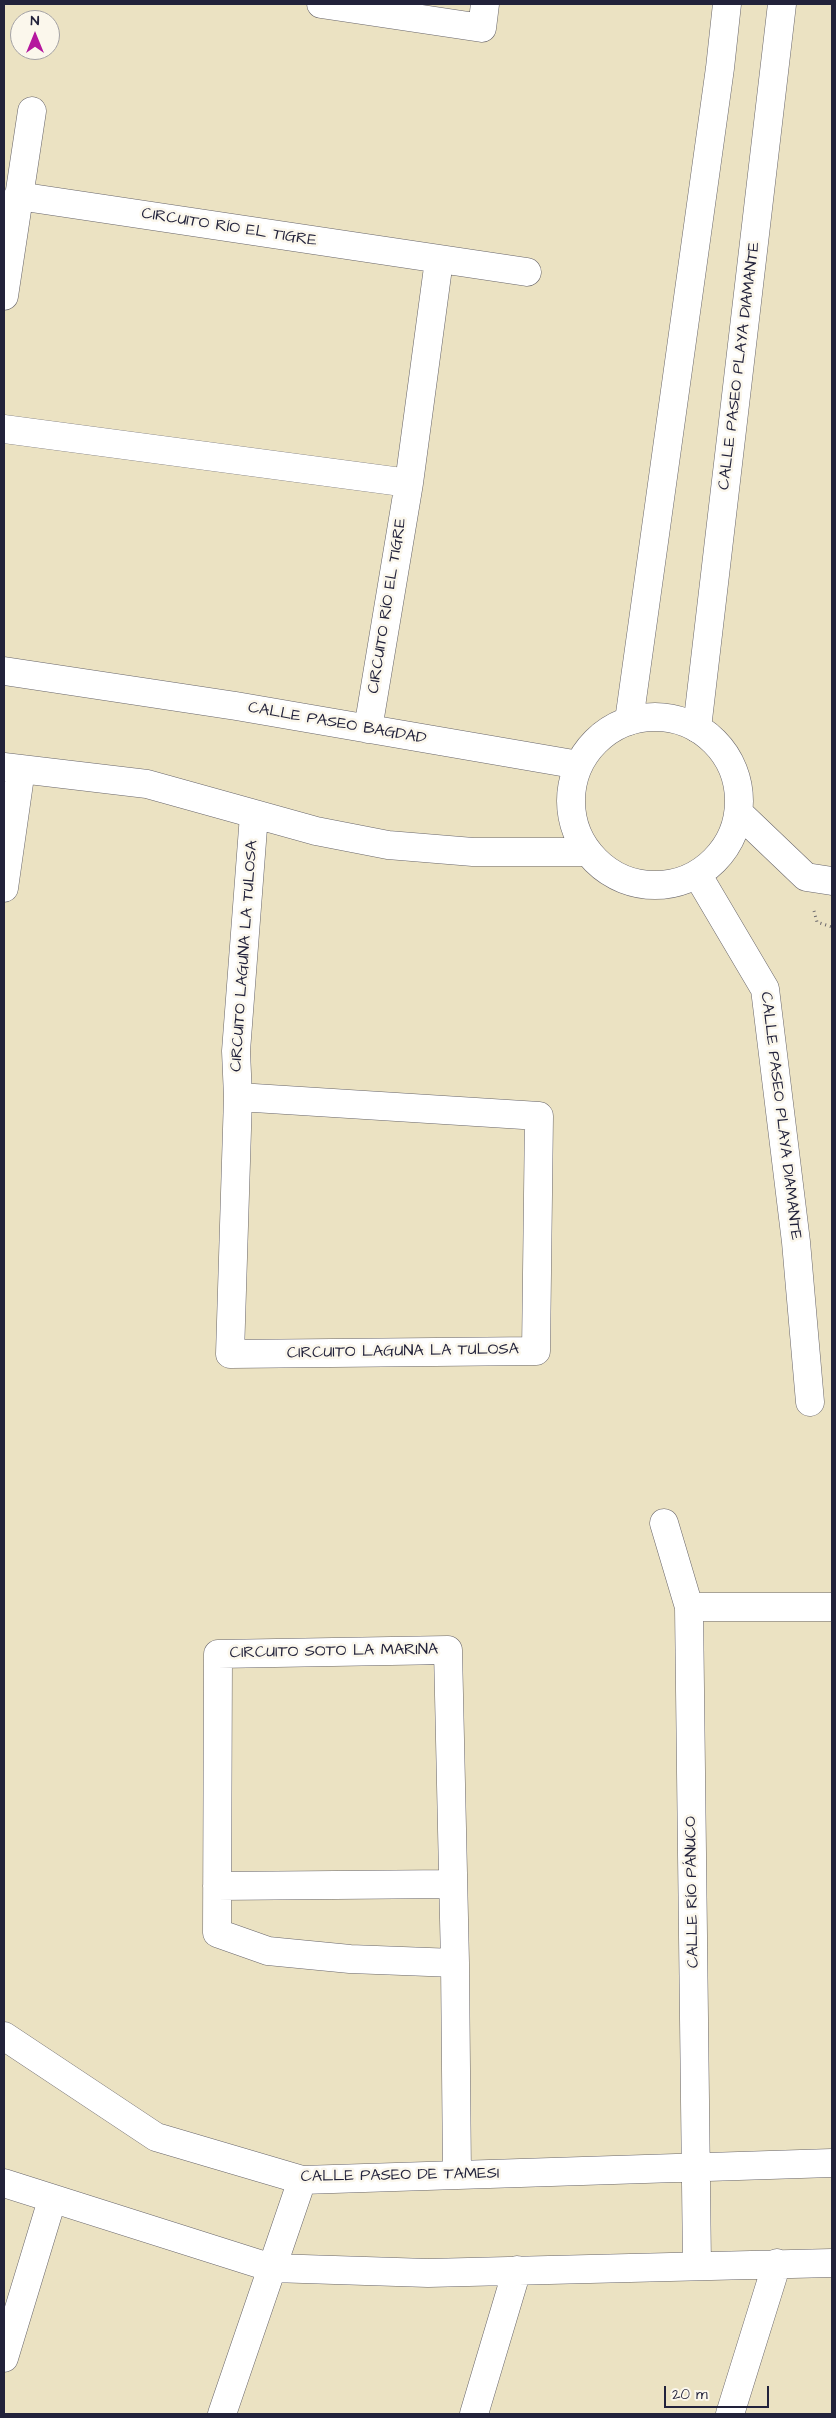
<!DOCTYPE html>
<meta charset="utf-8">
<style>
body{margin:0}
#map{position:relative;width:836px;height:2418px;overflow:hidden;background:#ebe2c2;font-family:"Architects Daughter",sans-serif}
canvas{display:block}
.frame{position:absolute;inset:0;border:5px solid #22223b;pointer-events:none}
.north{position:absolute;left:10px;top:10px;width:50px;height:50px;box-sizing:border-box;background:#fbf7ec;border:1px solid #a4a2a5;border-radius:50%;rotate:0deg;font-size:14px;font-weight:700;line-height:20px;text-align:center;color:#22223b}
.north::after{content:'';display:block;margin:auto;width:18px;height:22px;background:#b5179e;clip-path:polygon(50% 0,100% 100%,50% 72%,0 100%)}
.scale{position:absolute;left:664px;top:2386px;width:105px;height:22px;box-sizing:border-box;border:2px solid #22223b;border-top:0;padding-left:6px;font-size:15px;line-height:18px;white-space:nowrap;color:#22223b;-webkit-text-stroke:4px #fbf7ec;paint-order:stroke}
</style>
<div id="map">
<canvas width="836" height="2418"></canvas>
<div class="frame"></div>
<div class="north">N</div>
<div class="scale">20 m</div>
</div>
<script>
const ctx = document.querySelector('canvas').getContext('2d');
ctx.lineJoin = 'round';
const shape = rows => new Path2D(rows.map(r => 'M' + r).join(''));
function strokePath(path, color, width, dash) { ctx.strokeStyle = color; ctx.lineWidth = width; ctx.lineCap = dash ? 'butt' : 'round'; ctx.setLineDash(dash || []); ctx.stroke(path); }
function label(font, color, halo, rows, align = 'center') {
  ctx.font = font + ' "Architects Daughter",sans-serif'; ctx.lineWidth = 5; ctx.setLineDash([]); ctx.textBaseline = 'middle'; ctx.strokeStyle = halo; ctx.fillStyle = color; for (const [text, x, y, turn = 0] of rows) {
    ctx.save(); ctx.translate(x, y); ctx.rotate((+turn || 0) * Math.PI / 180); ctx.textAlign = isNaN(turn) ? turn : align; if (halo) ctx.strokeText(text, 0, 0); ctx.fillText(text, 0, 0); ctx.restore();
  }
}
const path = shape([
 [814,911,817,922,832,927]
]);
const minor = shape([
 [321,4,482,28,485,4],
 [18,196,527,272],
 [4,296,32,111],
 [4,429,409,483],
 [4,671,236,706,579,765],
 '571 801a84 84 0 1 1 168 0a84 84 0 1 1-168 0Z',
 [368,729,409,483,439,260],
 [4,767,147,784,316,831,388,845,473,852,588,852],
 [739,813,806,877,832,881],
 [697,874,765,989,796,1242,810,1402],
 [4,888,21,769],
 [238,1097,539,1116,536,1351,230,1354,238,1097,236,1051,254,815],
 [664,1523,689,1607,697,2265],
 [689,1607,832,1607],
 [217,1886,453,1884],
 [455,1963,350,1959,268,1951,217,1933,218,1654,448,1650,455,1963,457,2175],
 [4,2036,156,2137,302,2180,832,2163],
 [4,2183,272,2268,428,2273,832,2263],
 [4,2358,52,2200],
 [222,2414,302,2180],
 [474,2414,517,2270],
 [730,2414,777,2263]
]);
const tertiary = shape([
 [629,721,720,68,727,4],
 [697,728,782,4]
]);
const streetNames = [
 ["CIRCUITO RÍO EL TIGRE",229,228,9],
 ["CALLE PASEO PLAYA DIAMANTE",740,366,-83],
 ["CIRCUITO RÍO EL TIGRE",388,606,-81],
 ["CALLE PASEO BAGDAD",337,724,10],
 ["CIRCUITO LAGUNA LA TULOSA",245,956,-86],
 ["CALLE PASEO PLAYA DIAMANTE",780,1116,83],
 ["CIRCUITO LAGUNA LA TULOSA",403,1352,-1],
 ["CIRCUITO SOTO LA MARINA",334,1652,-1],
 ["CALLE RÍO PÁNUCO",693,1892,-91],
 ["CALLE PASEO DE TAMESI",400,2176,-1]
];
strokePath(minor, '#68656a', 29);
strokePath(tertiary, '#68656a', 29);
strokePath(path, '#68656a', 3, [1, 4]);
strokePath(minor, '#fff', 28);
strokePath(tertiary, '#fff', 28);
label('16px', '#22223b', '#fbf7ec', streetNames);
</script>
